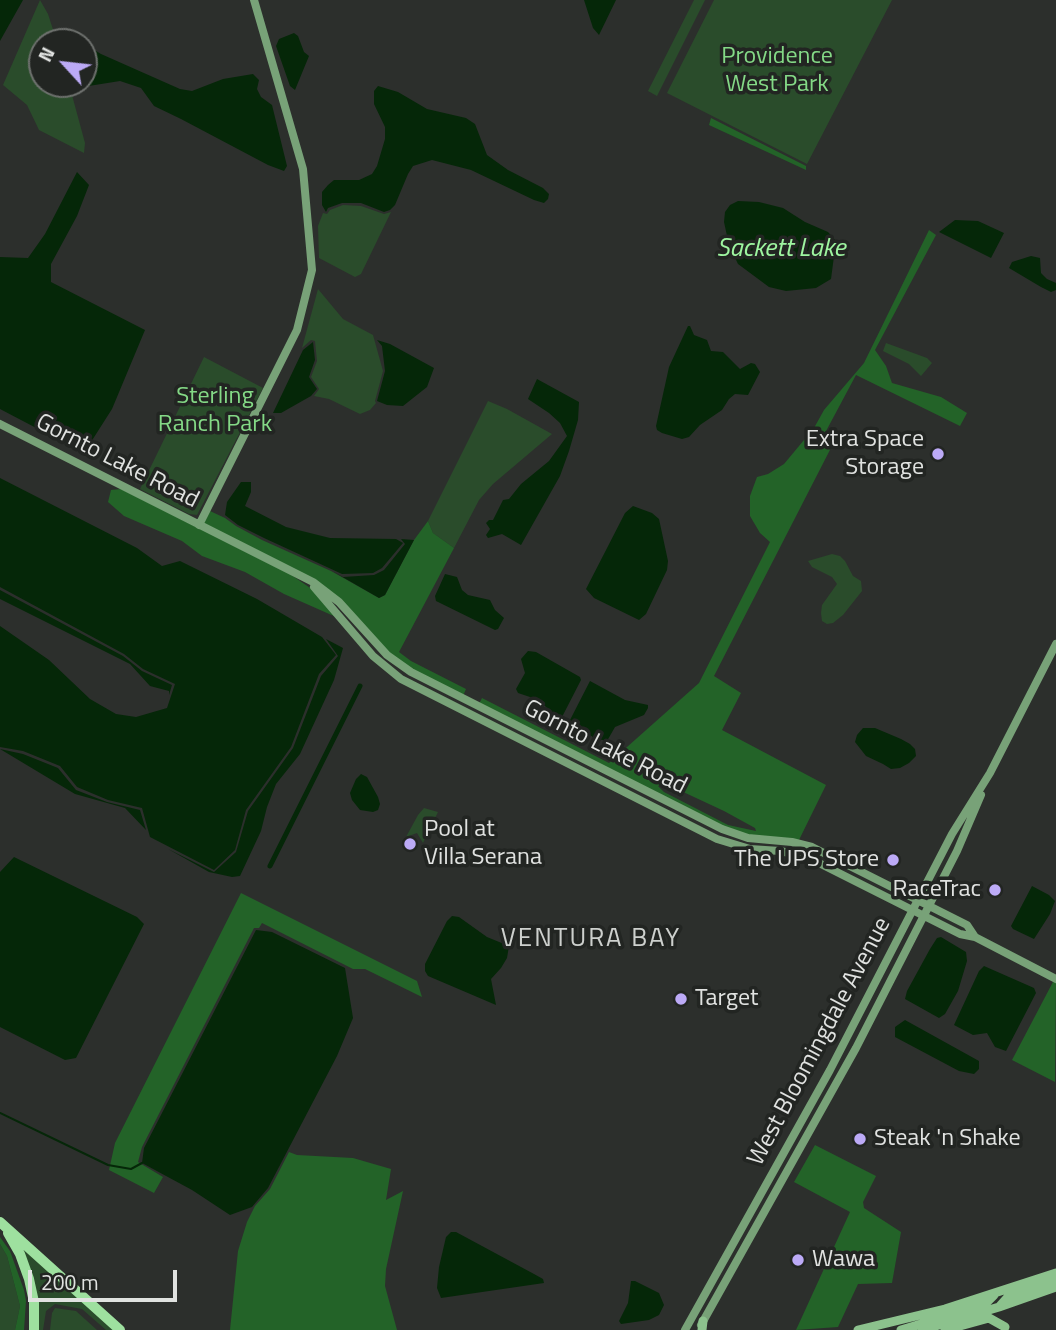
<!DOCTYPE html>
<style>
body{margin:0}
#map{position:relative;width:1056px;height:1330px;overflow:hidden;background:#2c2f2c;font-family:"Titillium Web",sans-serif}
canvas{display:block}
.north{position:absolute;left:28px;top:28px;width:70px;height:70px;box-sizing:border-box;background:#222522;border:2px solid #6e716e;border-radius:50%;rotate:297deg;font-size:19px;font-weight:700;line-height:28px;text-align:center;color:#e0e2e0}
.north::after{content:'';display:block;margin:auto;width:24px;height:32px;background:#bcaaf6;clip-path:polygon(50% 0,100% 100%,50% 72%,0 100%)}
.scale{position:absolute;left:28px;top:1270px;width:149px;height:32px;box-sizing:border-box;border:4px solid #e0e2e0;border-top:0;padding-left:9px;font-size:21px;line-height:24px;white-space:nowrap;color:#e0e2e0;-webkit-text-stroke:5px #222522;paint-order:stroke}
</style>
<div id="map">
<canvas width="1056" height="1330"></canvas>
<div class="north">N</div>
<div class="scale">200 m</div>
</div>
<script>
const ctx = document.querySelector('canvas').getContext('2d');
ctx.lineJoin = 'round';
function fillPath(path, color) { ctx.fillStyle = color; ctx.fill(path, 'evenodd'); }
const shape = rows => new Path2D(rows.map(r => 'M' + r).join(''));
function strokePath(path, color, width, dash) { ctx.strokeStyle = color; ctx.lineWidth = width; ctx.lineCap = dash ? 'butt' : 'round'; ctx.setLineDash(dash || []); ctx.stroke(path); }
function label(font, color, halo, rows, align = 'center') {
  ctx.font = font + ' "Titillium Web",sans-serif'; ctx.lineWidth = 7; ctx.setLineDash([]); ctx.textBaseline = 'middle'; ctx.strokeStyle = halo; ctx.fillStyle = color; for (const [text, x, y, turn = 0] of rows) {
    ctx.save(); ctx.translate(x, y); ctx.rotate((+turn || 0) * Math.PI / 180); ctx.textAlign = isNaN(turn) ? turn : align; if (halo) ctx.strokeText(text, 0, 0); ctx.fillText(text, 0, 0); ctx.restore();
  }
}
const green = shape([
 [40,0,48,14,57,42,42,42,42,84,69,84,85,143,84,153,39,130,27,105,3,85],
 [694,0,705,0,657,96,648,91],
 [714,0,892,0,807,164,667,93],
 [343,205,361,206,384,214,391,212,361,274,355,277,319,258,318,226,323,213,327,214,330,210],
 [318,289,343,319,373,335,383,371,375,401,376,403,370,410,360,414,329,399,314,396,319,389,311,377,317,361,315,341,311,340,302,348],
 [886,343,927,358,932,363,921,376,909,364,883,351],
 [204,357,263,388,197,515,189,514,140,489],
 [488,401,507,409,552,434,493,484,479,500,454,548,433,533,428,521],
 [832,554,840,556,845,561,853,576,861,581,862,591,843,615,833,623,827,624,822,621,821,613,822,605,837,584,832,577,812,567,808,561],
 [424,808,438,812,423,843,417,833,406,837,418,815],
 [13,1235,115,1330,106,1330,82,1309,55,1304,46,1311,43,1330,36,1330,37,1321],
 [0,1244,7,1256,20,1306,15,1330,0,1330],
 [55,1308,76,1311,97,1330,50,1330,52,1313]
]);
const forest = shape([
 [711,118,806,166,806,170,709,125],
 [929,230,936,235,875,350,886,366,892,383,941,397,967,413,960,426,856,375,825,433,833,444,714,676,741,693,722,730,826,785,799,840,749,835,723,827,479,704,482,698,609,763,699,683,770,542,760,533,750,516,750,496,757,477,768,474,784,464,814,428,824,410,864,363],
 [664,783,724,811,755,828,756,831,728,825,664,792,658,786],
 [121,489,290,574,316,592,336,617,284,594,245,572,202,556,182,541,124,516,108,502,111,490],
 [210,511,225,518,236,526,262,540,331,571,379,598,385,595,414,540,428,521,433,533,454,548,399,652,411,661,466,689,463,696,412,670,393,657,341,600,203,524],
 [241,893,417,981,422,997,365,969,353,969,262,923,259,928,254,928,142,1147,138,1162,163,1177,154,1193,109,1170,115,1143],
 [1054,980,1056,981,1055,1082,1012,1060],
 [815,1145,876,1176,863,1202,864,1208,901,1232,892,1283,858,1284,838,1327,796,1330,850,1212,794,1182],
 [289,1152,297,1155,353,1158,391,1169,386,1200,403,1191,386,1269,385,1286,397,1330,230,1330,238,1251,247,1222,255,1206,270,1189],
 [0,1237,10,1251,24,1290,26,1301,24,1330,15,1330,20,1306,7,1256,0,1244]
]);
const water = shape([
 [0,0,23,0,0,41],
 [584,0,616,0,599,35,593,28],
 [294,33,298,36,304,52,309,56,295,90,290,86,276,46,279,39],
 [84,44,101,54,180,89,192,91,223,79,253,74,259,80,257,89,261,97,272,105,287,166,284,171,268,165,181,119,154,106,141,88,120,81,76,88,72,84,84,84],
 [378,86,398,92,427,109,466,118,475,124,487,155,508,170,543,188,549,194,548,199,544,203,534,200,471,170,432,160,413,166,408,174,395,205,390,210,384,212,361,203,342,203,328,208,326,212,322,205,322,192,328,185,334,180,359,180,372,174,377,166,385,139,385,127,374,104,374,91],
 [77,172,89,185,77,216,51,264,51,282,145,330,112,409,84,453,0,409,0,257,28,258,45,234],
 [738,201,759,202,783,208,805,222,828,232,836,241,831,279,816,288,786,291,769,287,738,264,729,245,724,222,725,212,730,205],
 [955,220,978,221,1004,233,991,258,939,232],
 [1031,256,1040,258,1041,273,1047,279,1056,283,1056,290,1051,292,1041,287,1009,268,1012,262],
 [688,326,690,326,694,335,707,340,711,351,723,352,740,369,751,363,755,364,760,372,748,395,735,394,729,399,722,410,700,425,689,437,682,439,662,433,657,430,656,426,669,367],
 [377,340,390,344,434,368,427,387,403,406,387,405,377,401,385,371,382,346],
 [313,342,315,360,309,377,317,389,311,396,281,413,273,413,303,350],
 [537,379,579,402,578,420,569,451,560,476,521,545,502,534,488,538,486,535,490,529,486,523,489,520,493,520,503,500,509,499,521,484,549,461,567,436,560,423,549,413,528,399],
 [0,478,137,548,162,566,180,561,257,599,322,637,336,655,319,674,291,747,246,810,235,850,214,870,150,837,142,808,108,800,77,787,60,766,23,751,0,747,0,626,49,660,90,699,116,714,136,717,167,708,175,684,143,669,124,654,0,587],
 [241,482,251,482,251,492,245,506,286,527,330,538,396,539,403,543,382,568,373,573,342,574,264,538,238,525,225,515,227,502],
 [633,506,652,513,659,519,668,561,667,570,646,614,639,620,594,598,586,589,625,513],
 [401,539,414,540,385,595,379,598,332,571,343,577,374,575,384,570,405,544],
 [445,574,457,577,462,590,468,595,490,600,495,610,504,618,498,629,495,630,436,601,435,596],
 [0,590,123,656,142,671,172,685,169,695,169,691,150,686,130,664,0,599],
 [326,639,343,648,334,680,300,754,276,784,267,807,261,831,240,876,232,877,209,872,168,849,214,872,236,852,248,811,293,748,321,676,338,656],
 [528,651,536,652,580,677,581,680,562,717,557,718,539,700,518,693,516,689,525,673,521,659],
 [590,681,625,700,648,705,648,708,644,715,615,727,607,741,594,738,570,720],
 [863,728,875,728,901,739,910,744,915,749,916,756,909,763,900,768,891,769,883,764,866,756,855,742,857,735],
 [0,749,23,754,58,768,76,790,107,802,140,810,146,830,125,808,75,794],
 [361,774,367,777,378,797,380,804,378,810,373,812,360,810,352,800,350,793,356,779],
 [14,857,137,917,144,924,76,1058,65,1060,0,1027,0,872],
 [1032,886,1049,895,1055,901,1050,914,1034,939,1013,929,1011,926],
 [452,916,459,917,487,937,509,946,507,958,501,968,491,979,496,1005,428,976,425,971,425,964,447,921],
 [256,930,272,932,345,968,353,1018,337,1056,268,1188,252,1207,230,1215,192,1190,142,1163,144,1148],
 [941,937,966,952,967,961,958,991,945,1014,939,1018,905,999,907,991,930,949,937,938],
 [984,966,1034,988,1036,993,1006,1051,995,1047,987,1033,973,1035,954,1025,979,971],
 [905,1020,979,1061,979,1069,974,1074,959,1071,895,1037,895,1027],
 [451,1232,456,1232,534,1274,543,1279,544,1283,441,1298,437,1288,439,1267,446,1237],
 [631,1281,635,1281,659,1293,664,1305,659,1315,649,1320,621,1324,619,1321,628,1303]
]);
const stream = shape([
 [0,1113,108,1165,131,1169,142,1163]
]);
const canal = shape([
 [270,866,360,686]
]);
const secondary = shape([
 [0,424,313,582,339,602,387,655,411,672,722,829,748,838,792,842,812,847,967,925,975,937],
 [199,525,297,330,312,270,303,169,254,0],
 [314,587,373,656,401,679,717,839,750,849,780,851,807,857,960,934,975,937,1056,979],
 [701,1325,856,1048,957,851,981,795],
 [685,1330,830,1070,952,834,990,773,1056,644]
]);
const primary = shape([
 [1000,1306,1008,1297,1056,1280],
 [702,1330,703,1321],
 [858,1330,945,1309,1056,1273],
 [901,1330,984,1305,994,1295],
 [922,1330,999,1307,1056,1287],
 [945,1330,989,1318,1005,1327]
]);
const highway = shape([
 [0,1222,120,1330],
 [8,1233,20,1254,29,1279,34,1302,34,1330]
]);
const markers = [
 [938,454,7,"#bcaaf6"],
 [410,844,7,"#bcaaf6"],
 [893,860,7,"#bcaaf6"],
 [995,890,7,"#bcaaf6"],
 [681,999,7,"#bcaaf6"],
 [860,1139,7,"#bcaaf6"],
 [798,1260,7,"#bcaaf6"]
];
const parkNames = [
 ["Providence",777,57],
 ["West Park",777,85],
 ["Sterling",215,397],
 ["Ranch Park",215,425]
];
const poiNames = [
 ["Extra Space",924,440,"right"],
 ["Storage",924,468,"right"],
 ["Pool at",424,830],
 ["Villa Serana",424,858],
 ["The UPS Store",879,860,"right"],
 ["RaceTrac",981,890,"right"],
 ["Target",695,999],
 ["Steak 'n Shake",874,1139],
 ["Wawa",812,1260]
];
const streetNames = [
 ["Gornto Lake Road",117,462,27],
 ["Gornto Lake Road",605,748,27],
 ["West Bloomingdale Avenue",820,1042,-62]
];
const waterNames = [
 ["Sackett Lake",781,250]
];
const neighbourhoodNames = [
 ["VENTURA BAY",591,940]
];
fillPath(green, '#2a4c2b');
fillPath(forest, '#236328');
fillPath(water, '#052708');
strokePath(stream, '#052708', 2);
strokePath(canal, '#052708', 5);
strokePath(secondary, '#78a278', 8);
strokePath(primary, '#8cc28d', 9);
strokePath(highway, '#9ee09f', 10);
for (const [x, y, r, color] of markers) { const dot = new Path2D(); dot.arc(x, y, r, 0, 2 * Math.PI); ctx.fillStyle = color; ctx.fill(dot); strokePath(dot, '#222522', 2.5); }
label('24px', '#84d986', '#222522', parkNames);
label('24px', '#e0e2e0', '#222522', poiNames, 'left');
label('24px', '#e0e2e0', '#222522', streetNames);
label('italic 26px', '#9ef5a0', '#222522', waterNames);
ctx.letterSpacing = '2px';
label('26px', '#cdd0cd', '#222522', neighbourhoodNames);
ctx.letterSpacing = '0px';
</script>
